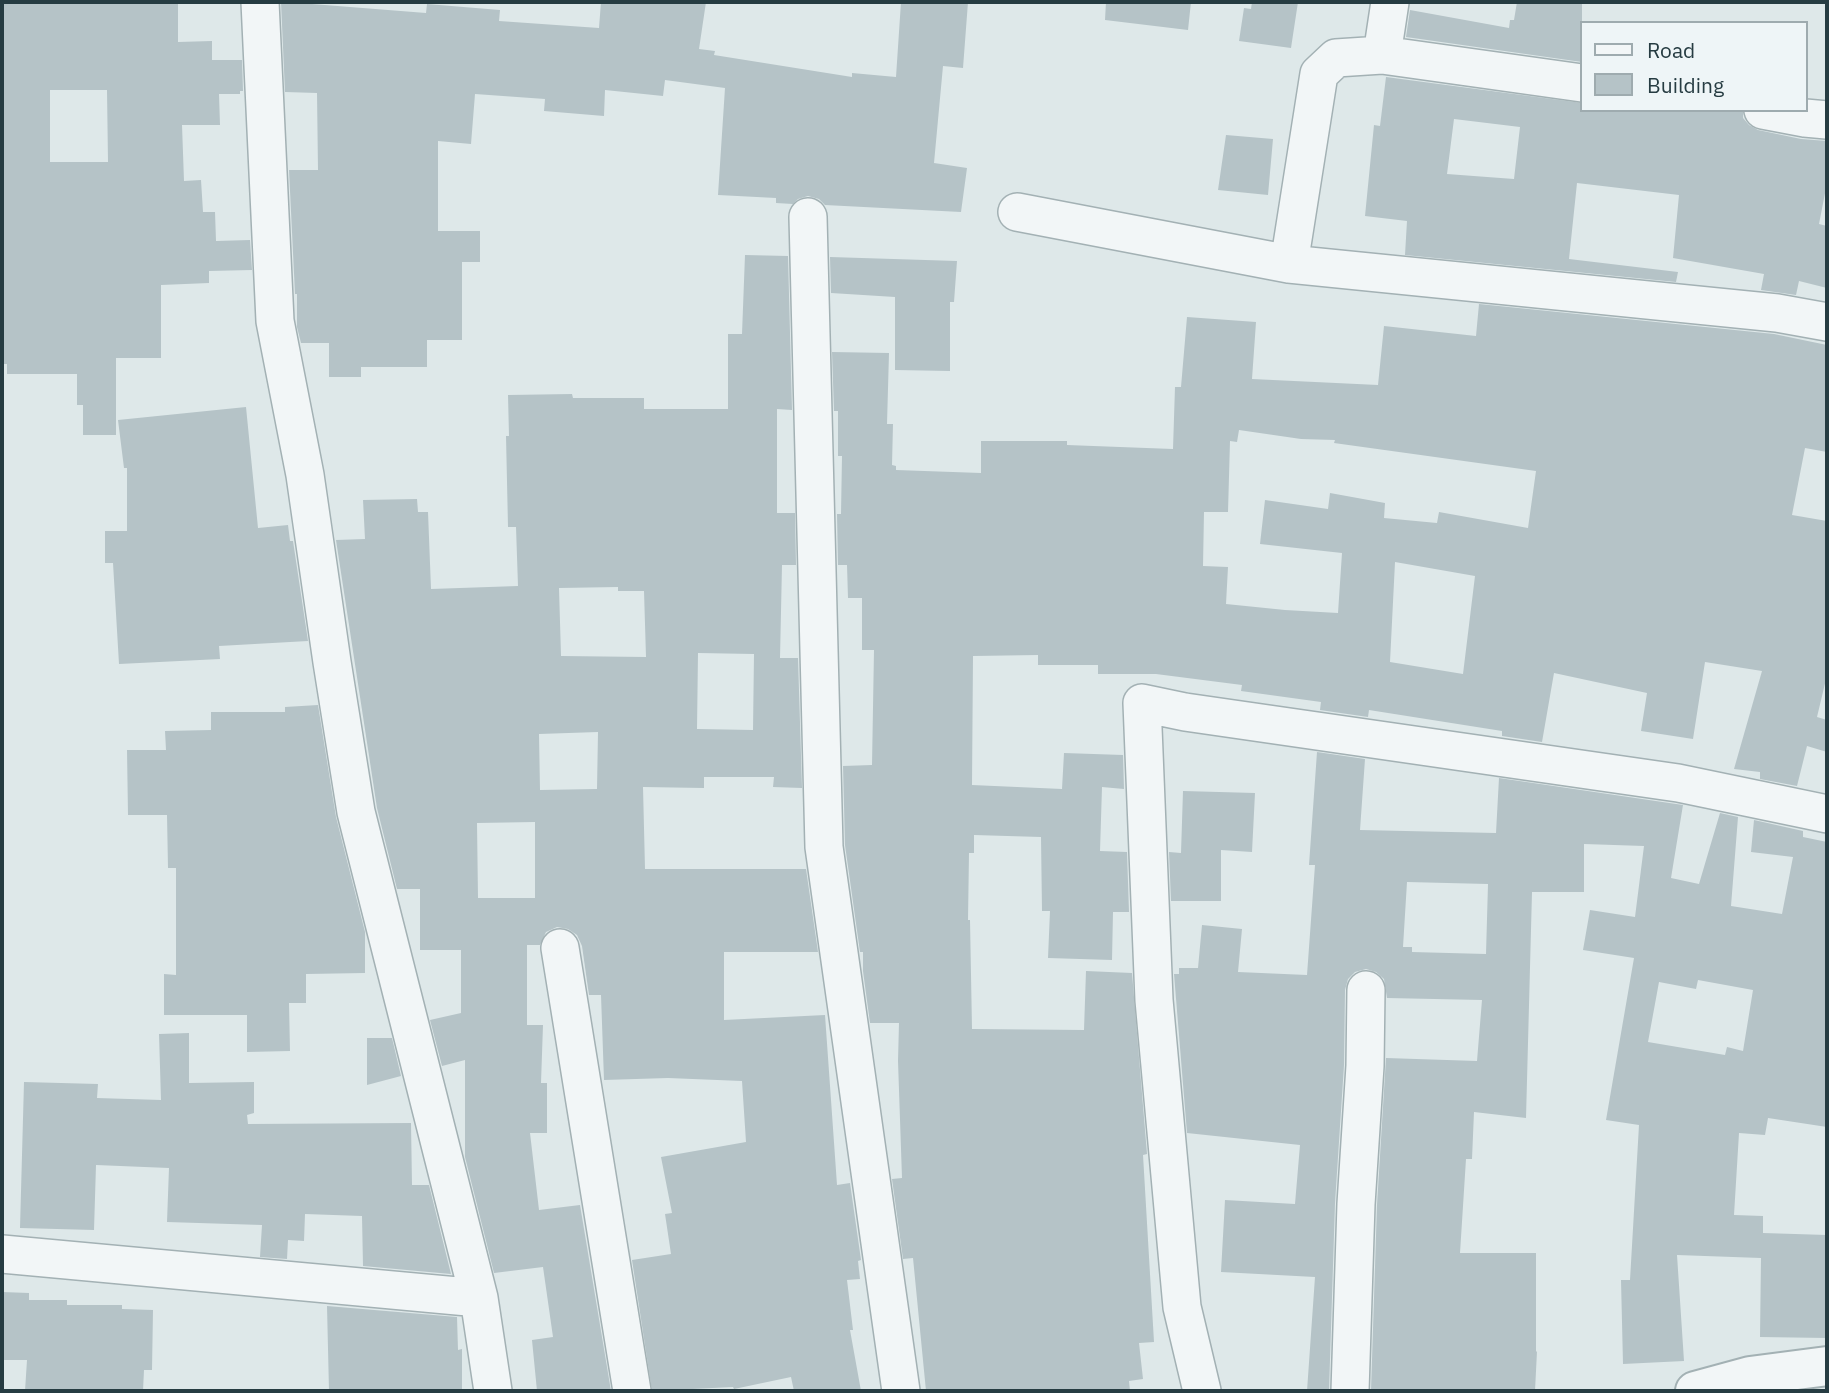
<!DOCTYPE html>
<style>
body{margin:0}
#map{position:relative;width:1829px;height:1393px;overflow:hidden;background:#dee8e9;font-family:"IBM Plex Sans",sans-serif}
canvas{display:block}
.frame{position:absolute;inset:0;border:4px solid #263c42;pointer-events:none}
.legend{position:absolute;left:1580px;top:21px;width:228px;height:91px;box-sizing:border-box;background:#eef5f7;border:2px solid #9eabaf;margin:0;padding:9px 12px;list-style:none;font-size:21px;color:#263c42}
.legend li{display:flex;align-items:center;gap:14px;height:35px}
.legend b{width:35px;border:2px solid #9eabaf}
</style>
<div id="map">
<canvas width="1829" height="1393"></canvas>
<div class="frame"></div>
<ul class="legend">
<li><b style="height:9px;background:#f2f6f7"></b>Road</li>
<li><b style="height:19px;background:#b5c3c7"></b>Building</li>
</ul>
</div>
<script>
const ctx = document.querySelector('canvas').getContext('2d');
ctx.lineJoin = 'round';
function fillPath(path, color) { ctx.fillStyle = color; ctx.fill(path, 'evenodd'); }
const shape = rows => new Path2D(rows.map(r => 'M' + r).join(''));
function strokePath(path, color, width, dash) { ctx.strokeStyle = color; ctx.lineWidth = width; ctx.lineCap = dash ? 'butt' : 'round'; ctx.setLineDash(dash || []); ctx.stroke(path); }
const building = shape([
 [2,2,178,2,178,42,212,41,212,60,242,60,243,91,240,91,240,94,219,94,220,125,182,125,184,181,201,180,203,212,215,212,216,241,250,240,252,270,209,271,209,283,161,285,161,358,116,358,116,435,83,435,83,405,77,405,77,374,7,374,7,364,3,364],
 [50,90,107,90,108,162,50,162],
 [281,2,312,2,312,4,426,13,427,4,500,10,499,21,599,28,601,2,706,2,699,49,715,51,714,55,852,77,852,73,896,77,901,2,968,2,963,68,943,66,934,163,967,168,961,212,825,205,819,199,808,196,798,199,793,204,776,203,776,198,718,195,725,88,665,80,663,96,605,90,604,116,544,111,545,99,475,94,471,144,438,141,438,231,480,231,480,262,462,262,462,340,427,340,427,367,361,367,361,377,329,377,329,343,301,343,297,327,297,294,295,294,289,170,318,170,317,93,285,92],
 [1106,2,1191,2,1188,30,1105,20],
 [1252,2,1298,2,1291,48,1239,41,1244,8,1251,9],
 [1517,2,1582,2,1582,62,1406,37,1410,10,1509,28,1510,20,1514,20],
 [1386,77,1582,103,1582,110,1743,110,1743,118,1749,125,1758,130,1801,139,1827,141,1827,183,1819,224,1827,226,1827,288,1799,281,1796,295,1761,290,1764,274,1673,258,1679,195,1577,183,1569,259,1678,272,1676,282,1405,255,1407,221,1365,216,1374,125,1380,126],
 [1454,119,1520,127,1514,179,1447,174],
 [1226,135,1273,139,1268,195,1218,190],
 [745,255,788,256,792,410,777,409,777,513,795,513,796,565,782,565,780,658,798,658,802,788,773,787,774,777,704,777,704,788,643,787,645,869,806,869,818,952,724,952,724,1020,825,1015,837,1185,850,1183,861,1260,858,1261,860,1279,847,1280,853,1330,850,1330,861,1391,794,1391,791,1377,734,1389,733,1387,652,1391,632,1260,671,1254,665,1214,672,1213,661,1157,746,1142,742,1081,668,1078,604,1080,601,995,589,995,582,946,577,935,568,929,557,927,546,932,540,945,527,945,527,1025,543,1025,541,1083,547,1083,547,1133,530,1133,539,1210,580,1205,611,1391,537,1391,532,1340,553,1337,543,1267,494,1273,465,1157,465,1060,442,1066,430,1020,461,1013,461,950,420,950,420,889,397,889,377,808,336,540,365,539,363,500,417,499,418,512,428,512,431,589,518,586,516,527,508,527,506,436,509,436,508,395,572,394,573,398,644,398,644,409,728,409,728,334,742,334],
 [618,587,618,591,644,591,646,657,561,656,559,588],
 [698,653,754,654,753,730,697,729],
 [598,732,597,789,540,790,539,734],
 [535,822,535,898,478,898,477,823],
 [830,257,957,261,954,302,950,302,950,371,895,370,895,297,831,293],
 [1479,304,1774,334,1827,345,1827,452,1805,448,1792,515,1827,521,1827,675,1817,717,1827,720,1827,752,1807,746,1797,786,1760,779,1760,772,1734,769,1762,671,1705,662,1693,739,1641,731,1647,693,1554,673,1542,742,1502,736,1502,731,1369,710,1368,717,1320,710,1321,702,1241,691,1242,685,1156,674,1098,674,1098,665,1038,665,1038,655,973,656,972,785,1062,789,1064,753,1123,755,1124,789,1102,787,1100,851,1127,852,1129,912,1113,912,1112,960,1048,958,1050,911,1042,911,1041,837,974,835,974,853,969,853,968,920,970,920,972,1029,1084,1030,1086,971,1132,973,1147,1154,1143,1155,1154,1342,1139,1343,1143,1379,1129,1381,1130,1391,926,1391,913,1258,903,1259,892,1179,902,1178,898,1061,899,1023,870,1023,863,971,863,952,860,952,845,845,843,766,872,765,874,650,862,650,862,598,848,598,847,565,838,565,837,514,841,514,842,456,838,456,838,411,834,411,832,352,889,353,887,424,893,424,892,465,896,466,896,470,981,473,981,441,1067,441,1067,445,1173,449,1175,387,1181,387,1187,317,1256,322,1252,379,1378,385,1384,326,1476,336],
 [1239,430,1301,439,1335,440,1334,443,1536,471,1528,528,1439,512,1437,523,1384,518,1385,503,1330,493,1328,509,1265,500,1260,544,1342,553,1338,613,1285,610,1226,604,1228,567,1203,566,1204,512,1228,512,1230,441,1237,442],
 [1395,562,1475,576,1463,674,1390,662],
 [246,407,258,528,288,525,290,541,293,541,308,641,219,646,220,659,119,664,113,563,105,563,105,531,127,531,127,468,124,468,118,420],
 [318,705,336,817,365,932,365,973,306,974,306,1003,289,1003,290,1051,247,1052,247,1015,164,1015,164,974,176,975,176,868,168,868,167,815,128,815,127,750,166,750,165,731,211,730,211,712,285,712,285,707],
 [1317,752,1365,759,1360,830,1496,833,1499,778,1683,805,1671,878,1699,884,1720,813,1738,817,1731,906,1782,914,1793,857,1751,852,1754,820,1803,831,1803,837,1827,842,1827,1127,1768,1118,1765,1135,1739,1133,1734,1215,1763,1216,1763,1233,1827,1235,1827,1338,1760,1337,1761,1258,1677,1255,1684,1361,1623,1364,1621,1280,1630,1280,1639,1125,1606,1120,1634,958,1583,950,1590,910,1635,917,1644,846,1584,844,1584,892,1532,892,1526,1118,1474,1112,1472,1159,1466,1159,1460,1253,1536,1253,1536,1352,1537,1351,1535,1391,1371,1391,1377,1205,1386,1058,1477,1061,1482,1000,1387,998,1384,979,1376,972,1366,969,1355,972,1348,979,1345,990,1344,1065,1335,1203,1329,1391,1307,1391,1315,1277,1221,1272,1225,1200,1295,1204,1300,1145,1187,1133,1174,974,1179,974,1179,968,1198,968,1202,925,1242,929,1238,972,1307,975,1315,865,1309,865],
 [1407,882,1488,884,1486,954,1412,952,1412,947,1403,947],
 [1698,980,1753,990,1743,1051,1727,1047,1725,1055,1648,1042,1659,982,1696,989],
 [1183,791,1255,793,1252,852,1221,850,1221,901,1171,901,1169,852,1181,853],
 [189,1033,189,1083,254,1082,254,1113,247,1115,248,1124,411,1123,412,1185,429,1185,451,1274,363,1266,362,1216,305,1214,304,1241,288,1240,287,1259,260,1257,262,1225,167,1222,169,1168,96,1165,94,1230,20,1228,24,1082,98,1084,97,1098,161,1100,159,1034],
 [367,1038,392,1038,401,1076,367,1085],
 [2,1292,29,1293,29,1300,67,1300,67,1305,122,1305,122,1309,153,1310,152,1370,144,1370,143,1391,25,1391,27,1360,2,1360],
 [327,1306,457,1317,458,1350,462,1349,462,1391,329,1391]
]);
const minor = shape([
 [260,2,275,321,305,475,332,662,356,812,479,1298,493,1391],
 [1382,55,1390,2],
 [1763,110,1805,118,1827,120],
 [1017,212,1289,264,1777,313,1827,322],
 [808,217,824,847,901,1391],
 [1289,264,1319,74,1336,58,1382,55,1582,83],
 [560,948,632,1391],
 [2,1254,479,1298],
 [1202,1391,1182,1307,1154,1000,1142,703,1185,712,1678,783,1827,814],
 [1350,1391,1356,1204,1365,1066,1366,990]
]);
const tertiary = shape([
 [1695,1391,1750,1376,1827,1366]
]);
fillPath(building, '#b5c3c7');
strokePath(minor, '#a3b1b4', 40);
strokePath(tertiary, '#a3b1b4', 42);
strokePath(minor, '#f2f6f7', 37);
strokePath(tertiary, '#f2f6f7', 38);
</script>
